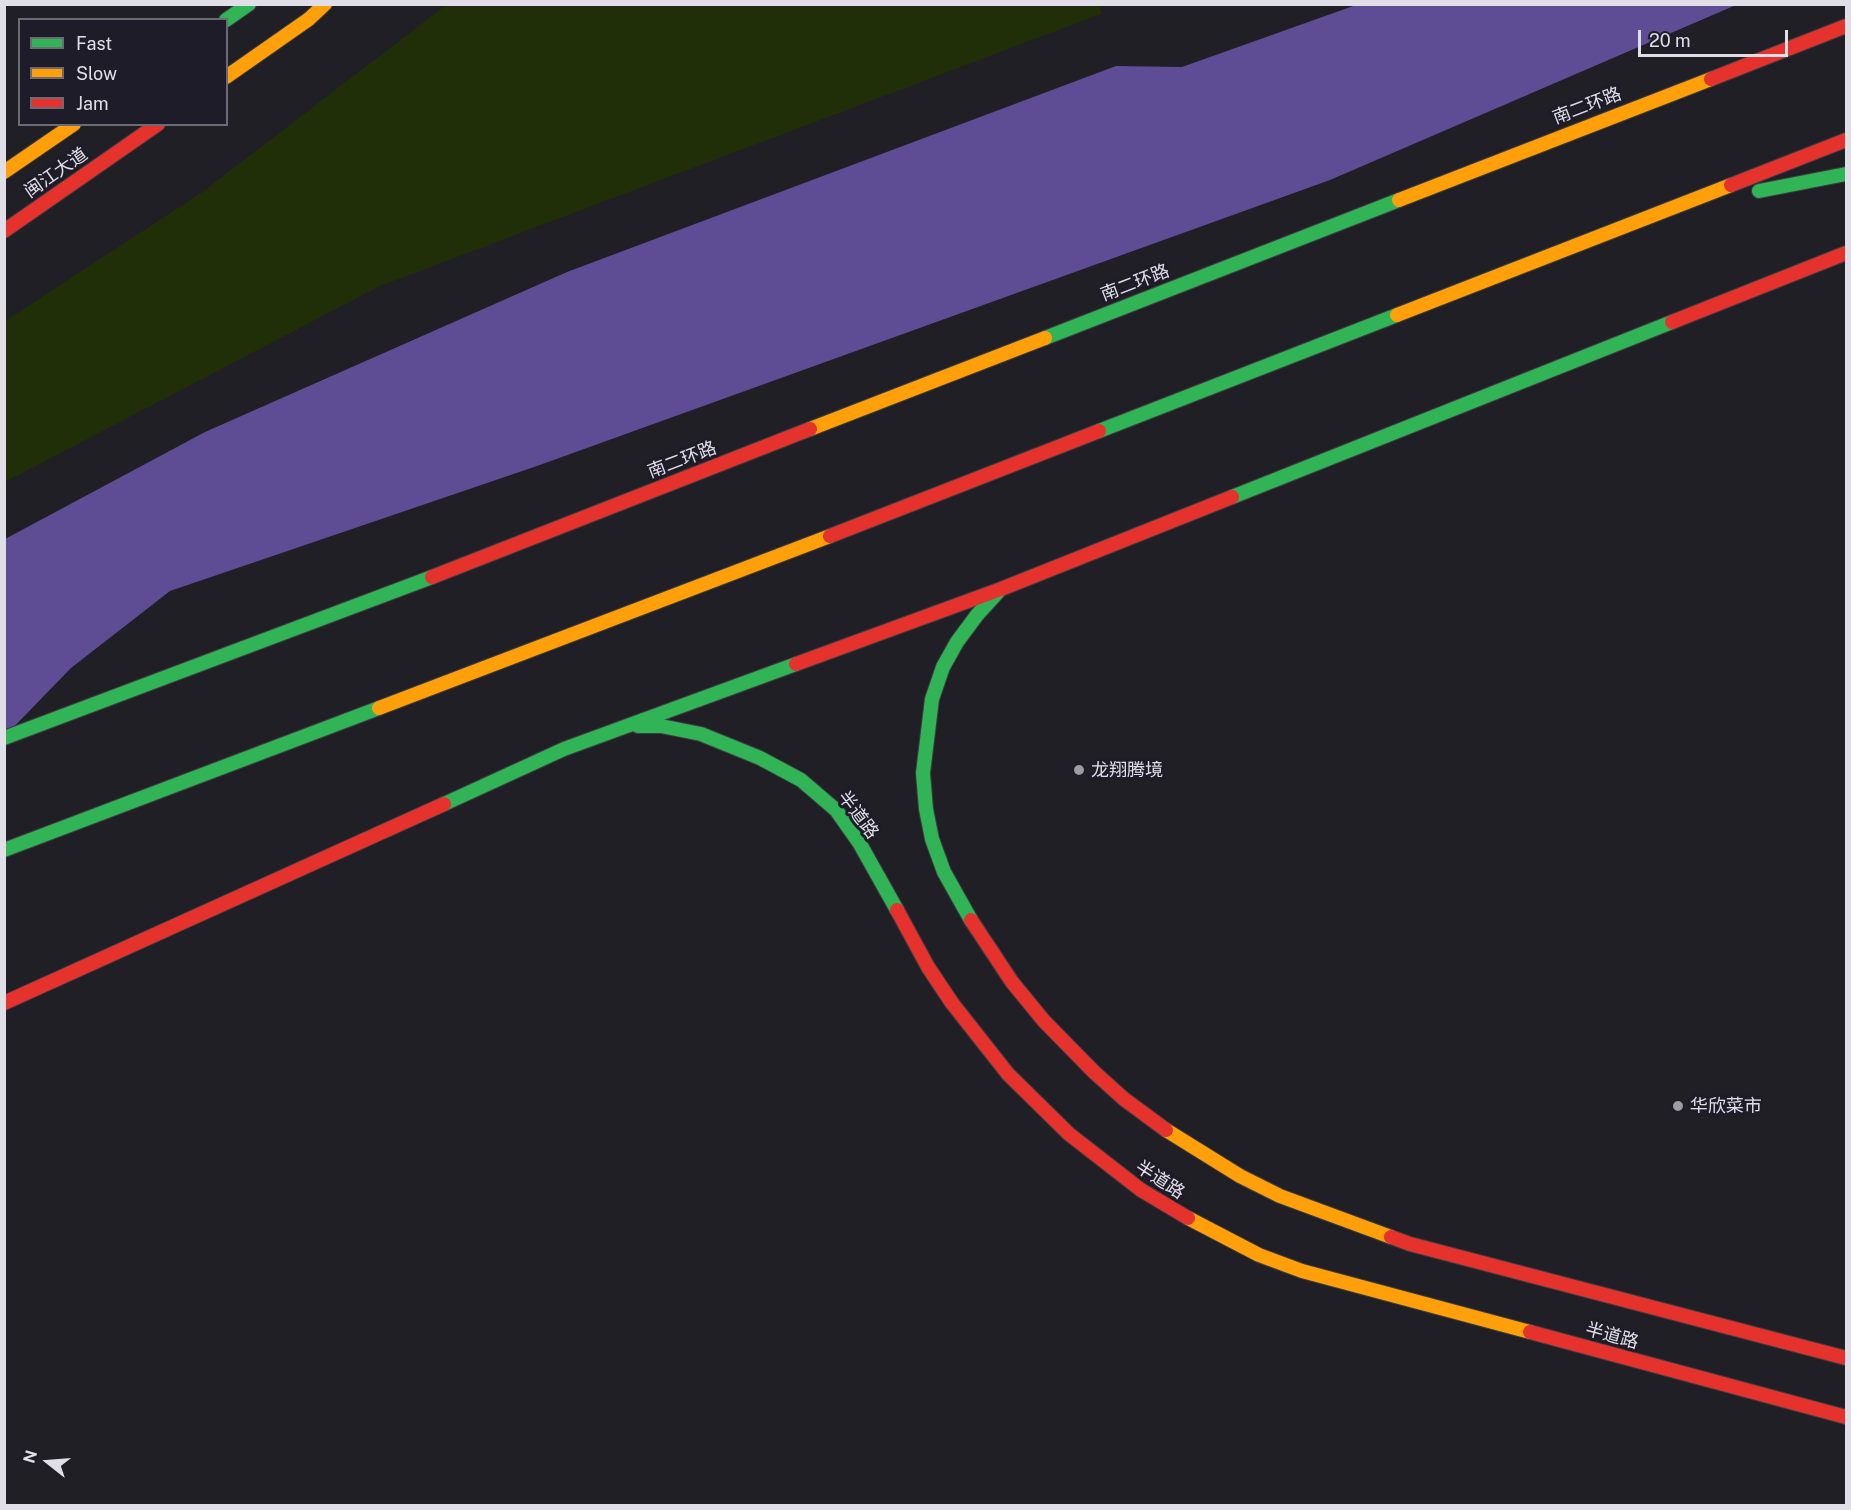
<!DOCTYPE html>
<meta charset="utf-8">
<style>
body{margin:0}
#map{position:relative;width:1851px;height:1510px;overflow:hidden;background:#201f25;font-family:"Public Sans",sans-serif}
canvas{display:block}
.frame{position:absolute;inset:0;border:6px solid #e0dfe8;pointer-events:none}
.legend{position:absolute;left:18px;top:18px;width:210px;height:108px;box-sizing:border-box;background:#1e1c28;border:2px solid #6c6a75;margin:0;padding:8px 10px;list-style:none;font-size:18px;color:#e0dfe8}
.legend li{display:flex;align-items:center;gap:12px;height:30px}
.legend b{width:30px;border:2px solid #6c6a75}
.north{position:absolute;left:18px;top:1432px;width:60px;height:60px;-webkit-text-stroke:4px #1e1c28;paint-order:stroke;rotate:287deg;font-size:16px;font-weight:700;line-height:24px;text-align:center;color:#e0dfe8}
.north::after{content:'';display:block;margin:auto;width:21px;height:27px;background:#e0dfe8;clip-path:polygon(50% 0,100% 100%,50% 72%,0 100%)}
.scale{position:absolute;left:1638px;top:30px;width:150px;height:27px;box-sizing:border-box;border:3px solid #e0dfe8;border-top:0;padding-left:8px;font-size:18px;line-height:21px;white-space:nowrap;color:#e0dfe8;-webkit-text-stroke:4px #1e1c28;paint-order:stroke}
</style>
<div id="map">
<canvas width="1851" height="1510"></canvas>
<div class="frame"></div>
<ul class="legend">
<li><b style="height:8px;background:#30b455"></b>Fast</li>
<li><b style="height:8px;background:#ff9f0a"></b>Slow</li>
<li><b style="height:8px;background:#e5322d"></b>Jam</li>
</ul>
<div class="north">N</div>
<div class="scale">20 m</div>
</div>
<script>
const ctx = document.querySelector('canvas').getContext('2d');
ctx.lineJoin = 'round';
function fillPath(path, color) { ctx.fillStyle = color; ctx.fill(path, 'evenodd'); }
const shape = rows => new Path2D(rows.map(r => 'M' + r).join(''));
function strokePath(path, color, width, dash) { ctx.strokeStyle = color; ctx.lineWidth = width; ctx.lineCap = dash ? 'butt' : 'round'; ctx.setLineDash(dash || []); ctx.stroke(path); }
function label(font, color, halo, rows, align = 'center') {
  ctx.font = font + ' "Public Sans","Noto Sans SC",sans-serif'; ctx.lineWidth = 6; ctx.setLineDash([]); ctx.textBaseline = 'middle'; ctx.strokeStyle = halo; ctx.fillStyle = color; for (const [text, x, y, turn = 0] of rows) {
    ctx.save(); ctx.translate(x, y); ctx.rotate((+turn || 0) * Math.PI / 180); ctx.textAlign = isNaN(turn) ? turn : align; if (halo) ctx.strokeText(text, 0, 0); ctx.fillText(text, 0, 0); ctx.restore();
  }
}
const green = shape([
 [446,5,1100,4,1101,14,380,286,5,482,5,321,201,193]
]);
const water = shape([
 [1356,5,1736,5,1330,180,537,466,170,591,71,668,5,736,5,539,205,432,567,272,1116,66,1182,67]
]);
const fast = shape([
 [226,20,249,4],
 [1759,191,1846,174],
 [1045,338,1399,200],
 [1099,431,1397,315],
 [1232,497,1672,322],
 [638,726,661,726,701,734,760,758,801,780,836,810,860,844,897,910],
 [4,738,432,577],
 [444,804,564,749,796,664],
 [4,850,379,708],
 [971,920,944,872,932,839,926,809,923,773,932,699,943,667,957,642,977,615,998,592]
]);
const slow = shape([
 [226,77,309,19,325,4],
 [4,172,74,124],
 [1399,200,1711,79],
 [1397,315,1731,185],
 [810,429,1045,338],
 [379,708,830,536],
 [1166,1130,1240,1176,1280,1196,1391,1237],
 [1188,1218,1259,1255,1302,1271,1530,1332]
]);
const jam = shape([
 [1711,79,1846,26],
 [1731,185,1846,140],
 [4,231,158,124],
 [1672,322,1846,253],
 [830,536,1099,431],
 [432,577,810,429],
 [796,664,1001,589,1232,497],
 [897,910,928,967,952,1003,1008,1074,1069,1134,1141,1190,1188,1218],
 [971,920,1012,982,1044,1021,1094,1072,1124,1099,1166,1130],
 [4,1003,444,804],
 [1391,1237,1410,1244,1846,1358],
 [1530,1332,1846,1417]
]);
const markers = [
 [1079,770,6,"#9d9ca4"],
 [1678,1106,6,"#9d9ca4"]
];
const streetNames = [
 ["南二环路",1587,106,-21],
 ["闽江大道",56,173,-35],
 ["南二环路",1135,283,-21],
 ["南二环路",682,460,-21],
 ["半道路",858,815,53],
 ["半道路",1160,1180,33],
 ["半道路",1612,1336,15]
];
const poiNames = [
 ["龙翔腾境",1091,770],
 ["华欣菜市",1690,1106]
];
fillPath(green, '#212f08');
fillPath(water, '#5e4c94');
strokePath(fast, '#3d3c42', 16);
strokePath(slow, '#3d3c42', 16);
strokePath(jam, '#3d3c42', 16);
strokePath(fast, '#30b455', 14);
strokePath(slow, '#ff9f0a', 14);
strokePath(jam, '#e5322d', 14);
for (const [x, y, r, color] of markers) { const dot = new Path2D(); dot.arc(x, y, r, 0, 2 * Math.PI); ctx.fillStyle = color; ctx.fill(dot); strokePath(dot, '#1e1c28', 2); }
label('18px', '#e0dfe8', '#1e1c28', streetNames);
label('18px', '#e0dfe8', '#1e1c28', poiNames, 'left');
</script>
